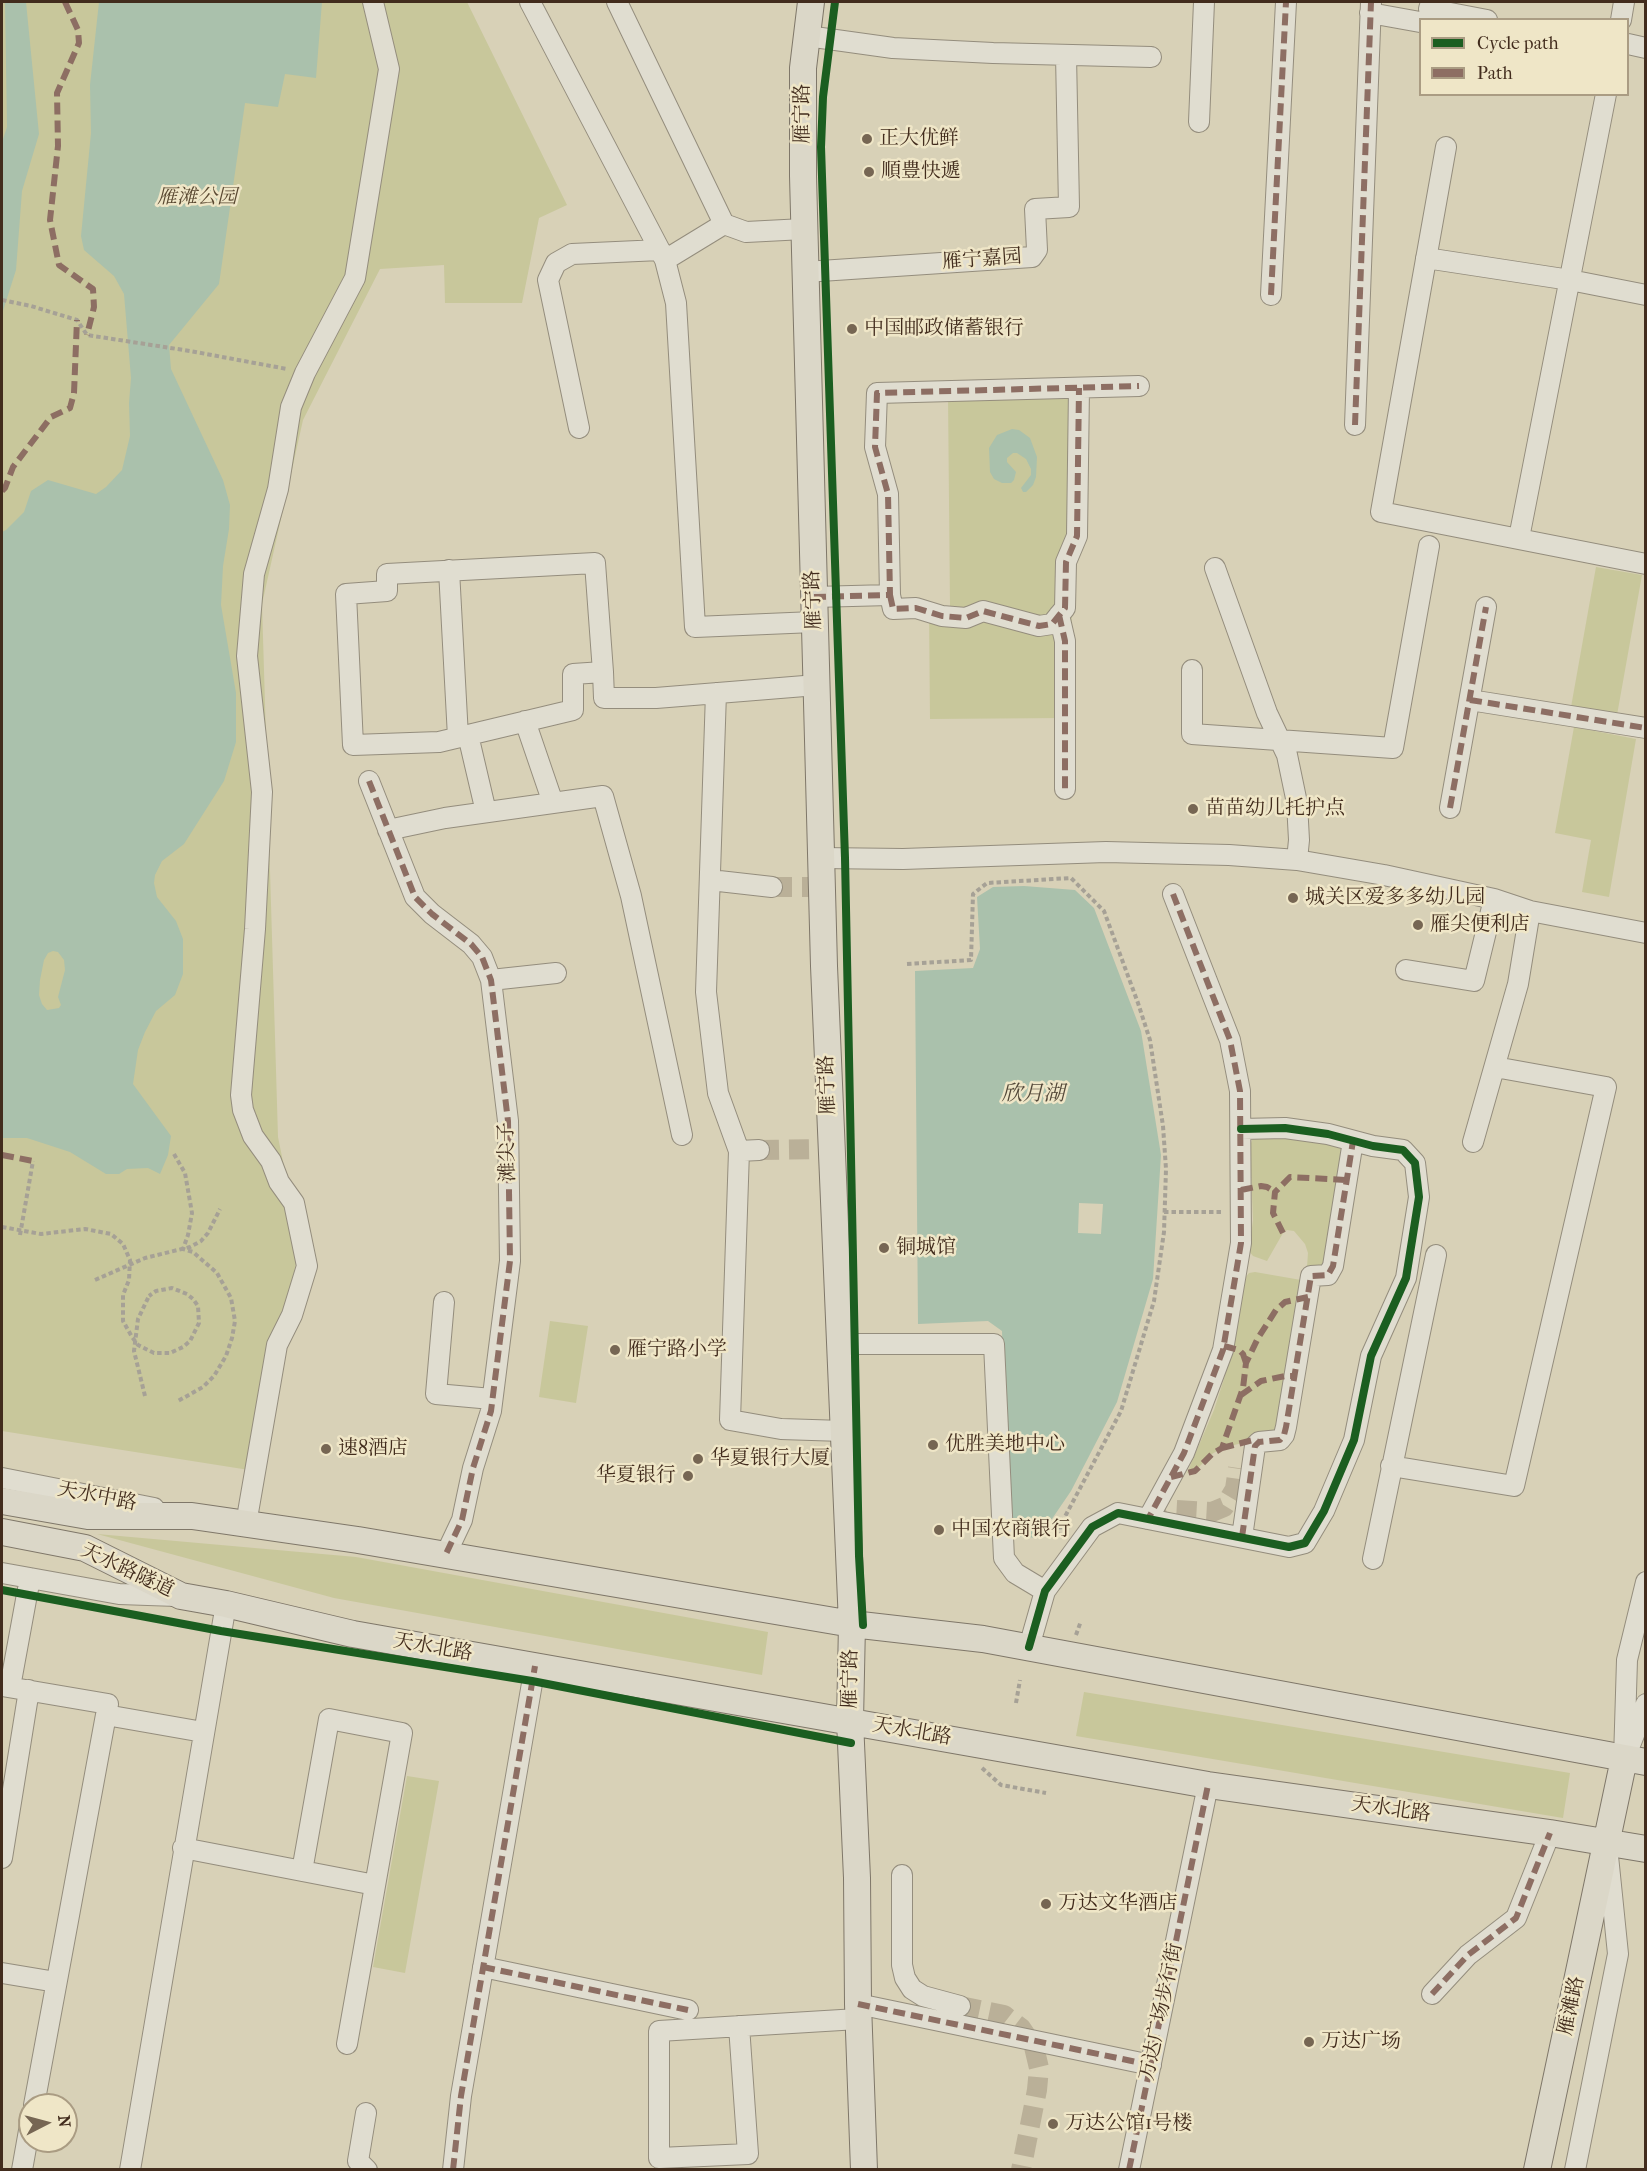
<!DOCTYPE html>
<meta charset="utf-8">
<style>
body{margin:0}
#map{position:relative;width:1647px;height:2171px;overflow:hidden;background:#d8d1b7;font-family:"IM FELL French Canon",serif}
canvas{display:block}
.frame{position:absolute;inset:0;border:3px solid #422c1d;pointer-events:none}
.legend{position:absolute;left:1419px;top:18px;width:210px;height:78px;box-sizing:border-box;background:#efe6c7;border:2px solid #aa9c83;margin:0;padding:8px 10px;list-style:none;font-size:18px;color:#422c1d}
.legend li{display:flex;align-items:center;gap:12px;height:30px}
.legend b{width:30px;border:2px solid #aa9c83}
.north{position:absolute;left:18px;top:2093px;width:60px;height:60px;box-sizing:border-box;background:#efe6c7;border:2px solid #aa9c83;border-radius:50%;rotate:84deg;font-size:16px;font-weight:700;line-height:24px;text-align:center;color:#422c1d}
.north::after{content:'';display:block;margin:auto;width:21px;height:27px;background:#766653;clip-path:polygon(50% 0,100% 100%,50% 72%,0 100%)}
</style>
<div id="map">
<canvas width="1647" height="2171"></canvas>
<div class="frame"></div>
<ul class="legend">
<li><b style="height:8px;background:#1b5e20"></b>Cycle path</li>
<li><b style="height:8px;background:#8d6e63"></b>Path</li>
</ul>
<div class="north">N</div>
</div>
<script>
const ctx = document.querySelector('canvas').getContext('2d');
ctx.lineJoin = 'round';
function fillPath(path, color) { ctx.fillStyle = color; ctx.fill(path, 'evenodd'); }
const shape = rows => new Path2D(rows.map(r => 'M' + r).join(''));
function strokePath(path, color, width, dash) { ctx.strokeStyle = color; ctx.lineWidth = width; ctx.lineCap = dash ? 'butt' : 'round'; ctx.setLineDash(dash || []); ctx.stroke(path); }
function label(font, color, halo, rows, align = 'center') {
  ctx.font = font + ' "IM FELL French Canon","Noto Serif SC",serif'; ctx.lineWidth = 5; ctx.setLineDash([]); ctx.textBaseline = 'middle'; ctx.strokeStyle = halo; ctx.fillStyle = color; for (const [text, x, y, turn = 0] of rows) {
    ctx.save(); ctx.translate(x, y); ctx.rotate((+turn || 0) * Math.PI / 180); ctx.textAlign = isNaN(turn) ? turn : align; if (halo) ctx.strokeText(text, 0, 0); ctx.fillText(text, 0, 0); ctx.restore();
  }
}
const green = shape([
 [2,2,467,2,567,205,539,218,522,303,445,303,444,265,380,269,303,420,262,604,278,1137,300,1246,249,1470,2,1431],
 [1069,393,1072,649,1063,718,930,719,929,608,950,607,948,395],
 [1596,567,1642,575,1617,715,1571,707],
 [1574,727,1636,739,1609,897,1582,892,1591,840,1555,833],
 [1258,1135,1331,1142,1345,1146,1327,1264,1323,1268,1307,1267,1308,1253,1305,1244,1294,1231,1287,1230,1283,1233,1267,1261,1253,1256,1249,1251,1253,1220,1250,1145,1253,1138],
 [1255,1272,1301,1280,1279,1434,1222,1448,1212,1454,1195,1471,1187,1473,1214,1410,1224,1379,1245,1278,1249,1273],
 [550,1321,588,1326,576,1403,539,1397],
 [97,1534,356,1557,768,1632,762,1675,334,1598],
 [1084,1692,1570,1773,1563,1818,1076,1736],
 [407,1776,439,1781,405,1973,373,1967]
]);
const water = shape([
 [5,2,26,2,39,134,22,191,16,270,2,314,2,142,7,127],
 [99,2,322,2,316,78,285,74,278,107,245,103,219,284,169,345,171,369,223,480,230,505,229,529,223,566,221,605,236,693,236,742,224,781,184,844,162,861,155,875,154,883,157,897,176,921,183,939,183,974,175,995,156,1011,145,1032,138,1050,133,1084,171,1136,168,1155,160,1174,148,1168,127,1169,119,1174,106,1174,70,1152,27,1138,2,1138,2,532,6,530,24,512,31,491,48,480,96,494,106,487,122,470,130,436,129,403,131,378,124,294,114,276,84,250,81,236,91,133,90,85],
 [53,951,58,952,64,960,65,970,58,997,61,1005,59,1008,47,1010,42,1004,39,995,40,980,44,960,48,953],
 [1012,429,1019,430,1030,438,1037,457,1036,477,1033,485,1026,492,1023,492,1021,488,1031,475,1031,469,1026,459,1017,453,1013,453,1007,458,1007,462,1016,472,1014,480,1011,483,1002,483,994,479,990,472,989,448,997,435],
 [1024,886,1075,890,1094,908,1141,1031,1161,1155,1153,1279,1117,1402,1071,1491,1039,1538,1008,1536,1002,1331,988,1321,918,1324,915,971,973,968,980,949,977,897,993,887],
 [1079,1203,1103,1204,1101,1234,1078,1233]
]);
const minorTunnel = shape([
 [772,887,812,887],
 [759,1150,819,1149],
 [1148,1519,1176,1510,1212,1512,1224,1507,1235,1489,1238,1468],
 [960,2006,1004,2015,1021,2028,1034,2047,1039,2068,1037,2090,1021,2170]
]);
const path = shape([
 [2,300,31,306,77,320,87,335,190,351,287,369],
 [907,964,971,960,973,894,987,883,1071,878,1104,911,1138,1003,1150,1040,1163,1126,1166,1169,1164,1232,1154,1301,1121,1411,1060,1526,1061,1537],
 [174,1154,185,1173,192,1213,188,1235,183,1249,193,1252,217,1273,231,1298,235,1321,232,1338,226,1356,214,1376,203,1387,178,1401],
 [1164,1212,1224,1212],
 [20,1235,33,1161],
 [95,1280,145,1258,190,1247,201,1241,208,1233,220,1209],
 [145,1396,134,1351,138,1319,149,1296],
 [1076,1635,1081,1621],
 [1016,1703,1020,1680],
 [982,1768,1001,1785,1046,1793]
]);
const minor = shape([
 [530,2,665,260,676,303,695,627,814,622],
 [617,2,724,224,746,232,804,229],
 [1431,2,1429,9,1487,20],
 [1370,13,1420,22],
 [1621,20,1624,2],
 [807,36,893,48,993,53,1151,57],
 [1628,44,1646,48],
 [1199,122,1204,2],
 [1446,147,1381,512,1646,564],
 [1426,258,1570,280,1646,295],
 [665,260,724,224],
 [805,272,1032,257,1037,250,1035,209,1069,207,1066,55],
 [1271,295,1286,2],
 [1355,425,1371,2],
 [579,428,548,280,556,263,572,254,660,250],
 [1519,538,1606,94],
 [1215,568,1267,713,1287,755,1297,803,1299,840,1297,860],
 [449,570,458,737],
 [890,595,893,609,916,608,942,616,966,618,983,611,1039,626,1052,624,1065,608,1066,562,1077,536,1079,388],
 [814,597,890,595,888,494,875,447,877,393,1139,386],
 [1059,615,1065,641,1065,789],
 [1192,670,1192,734,1393,748,1429,546],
 [603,672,573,674,573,710,439,742,353,745,346,594,387,591,387,574,595,563,603,672,604,698,656,698,817,685],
 [716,693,706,992,718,1093,739,1151,730,1420,781,1429,843,1431],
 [1470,700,1646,728],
 [525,721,553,803],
 [468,735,486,812],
 [369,781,415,897,432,914,471,944,482,957,491,980,508,1121,510,1261,491,1411,473,1468,462,1520,445,1556],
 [1450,808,1486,607],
 [388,830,445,818,603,796,631,896,682,1135],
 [821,858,903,859,1106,852,1229,855,1297,860,1384,875,1494,899,1530,911,1646,933],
 [710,880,772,887],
 [1406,970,1474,981,1494,899],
 [491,980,556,973],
 [1473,1142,1518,984,1530,911],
 [739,1151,759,1150],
 [444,1302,436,1394,492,1399],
 [839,1344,994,1344,1004,1558,1015,1573,1045,1591],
 [1391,1466,1514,1486,1606,1087,1495,1067],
 [2,1478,154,1508],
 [1148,1519,1184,1453,1223,1350,1241,1243,1240,1091,1230,1040,1173,894],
 [246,1524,277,1345,292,1315,307,1266,294,1203,279,1182,271,1161,253,1136,243,1110,241,1095,255,929,262,792,247,656,254,574,278,489,291,407,305,373,355,278,389,69,373,2],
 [1242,1537,1255,1446,1259,1442,1280,1440,1284,1435,1286,1427,1311,1276,1328,1275,1333,1266,1353,1141],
 [1373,1559,1436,1255],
 [2,1573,119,1594,177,1596],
 [1029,1647,1045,1591,1092,1527,1118,1513,1289,1547,1305,1543,1324,1511,1354,1440,1371,1356,1406,1278,1419,1197,1415,1163,1403,1150,1373,1146,1328,1134,1285,1128,1241,1129],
 [2,1686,108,1704,34,2105],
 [10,1687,30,1578],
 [106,1715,203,1732],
 [1630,1745,1646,1704],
 [1624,1759,1627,1660,1646,1582],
 [183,1848,375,1885],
 [2,1858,29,1690],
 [302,1871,329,1719,402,1733,347,2044],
 [902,1875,902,1965,905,1978,912,1989,923,1996,960,2006],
 [483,1967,688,2010],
 [2,1973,56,1982],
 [1432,1994,1468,1955,1516,1918,1550,1833],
 [858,2004,1151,2065],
 [739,2026,748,2154,659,2158,659,2031,858,2019],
 [366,2113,358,2161,367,2170],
 [22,2170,30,2125],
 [130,2170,226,1604],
 [453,2170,461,2096,535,1666],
 [1129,2170,1208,1785],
 [1575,2170,1618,1954,1608,1856]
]);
const major = shape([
 [811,2,803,68,803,176,824,966,852,1624,850,1721,857,1878,858,2004,864,2170],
 [2,1501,88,1516,192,1516,358,1540,852,1624,983,1639,1646,1762],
 [2,1532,85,1548,181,1596,226,1604,353,1634,1208,1785,1550,1833,1646,1849],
 [1537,2170,1624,1759]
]);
const pathBridge = shape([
 [2,1227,41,1234,85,1229,111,1234,123,1244,130,1260,129,1280,123,1295,123,1321,132,1337,138,1345,154,1353,170,1353,183,1347,190,1341,199,1323,198,1306,193,1299,187,1294,172,1288,156,1291,149,1296]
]);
const quiet = shape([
 [65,2,78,30,79,43,57,93,58,146,50,220,59,265,93,289,94,307,87,335],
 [1271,295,1286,2],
 [1355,425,1371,2],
 [2,491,5,488,13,467,51,417,70,408,74,393,77,320],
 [890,595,893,609,916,608,942,616,966,618,983,611,1039,626,1052,624,1065,608,1066,562,1077,536,1079,388],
 [814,597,890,595,888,494,875,447,877,393,1139,386],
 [1059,615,1065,641,1065,789],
 [1470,700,1646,728],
 [369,781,415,897,432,914,471,944,482,957,491,980,508,1121,510,1261,491,1411,473,1468,462,1520,445,1556],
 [1450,808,1486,607],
 [2,1155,33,1161],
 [1241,1190,1261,1186,1267,1187,1275,1192],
 [1283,1233,1273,1213,1275,1192,1290,1177,1347,1180],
 [1224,1346,1239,1350,1243,1354,1246,1363],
 [1241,1395,1261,1381,1285,1376,1294,1376],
 [1222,1448,1253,1440,1259,1442],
 [1171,1477,1195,1471,1212,1454,1222,1448,1243,1388,1246,1363,1258,1338,1276,1310,1285,1302,1308,1297],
 [1153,1520,1148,1519,1184,1453,1223,1350,1241,1243,1240,1091,1230,1040,1173,894],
 [1242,1537,1255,1446,1259,1442,1280,1440,1284,1435,1286,1427,1311,1276,1328,1275,1333,1266,1353,1141],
 [483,1967,688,2010],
 [1432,1994,1468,1955,1516,1918,1550,1833],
 [858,2004,1151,2065],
 [453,2170,461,2096,535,1666],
 [1129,2170,1208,1785]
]);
const cycleway = shape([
 [835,2,823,97,821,147,845,858,859,1556,863,1625],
 [2,1590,221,1631,532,1681,851,1743],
 [1029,1647,1045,1591,1092,1527,1118,1513,1289,1547,1305,1543,1324,1511,1354,1440,1371,1356,1406,1278,1419,1197,1415,1163,1403,1150,1373,1146,1328,1134,1285,1128,1241,1129]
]);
const markers = [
 [867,139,6,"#766653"],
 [869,172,6,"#766653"],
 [852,329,6,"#766653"],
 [1193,809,6,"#766653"],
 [1293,898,6,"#766653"],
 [1418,925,6,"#766653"],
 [884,1248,6,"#766653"],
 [615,1350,6,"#766653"],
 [933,1445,6,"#766653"],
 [326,1449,6,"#766653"],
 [698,1459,6,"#766653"],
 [688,1476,6,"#766653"],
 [939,1530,6,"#766653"],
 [1046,1904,6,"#766653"],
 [1309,2042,6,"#766653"],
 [1053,2124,6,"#766653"]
];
const streetNames = [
 ["雁宁路",803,114,-90],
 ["雁宁嘉园",982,260,-4],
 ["雁宁路",814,600,-92],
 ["雁宁路",828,1085,-92],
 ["滩尖子",508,1152,-92],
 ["天水中路",97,1497,11],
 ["天水路隧道",127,1571,25],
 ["天水北路",433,1648,10],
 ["雁宁路",851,1679,-89],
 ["天水北路",912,1732,10],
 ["天水北路",1391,1810,8],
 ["雁滩路",1572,2006,-78],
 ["万达广场步行街",1162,2012,-78]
];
const poiNames = [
 ["正大优鲜",879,139],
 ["順豊快遞",881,172],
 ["中国邮政储蓄银行",864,329],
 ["苗苗幼儿托护点",1205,809],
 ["城关区爱多多幼儿园",1305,898],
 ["雁尖便利店",1430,925],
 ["铜城馆",896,1248],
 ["雁宁路小学",627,1350],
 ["优胜美地中心",945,1445],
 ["速8酒店",338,1449],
 ["华夏银行大厦",710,1459],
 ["华夏银行",676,1476,"right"],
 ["中国农商银行",951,1530],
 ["万达文华酒店",1058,1904],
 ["万达广场",1321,2042],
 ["万达公馆1号楼",1065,2124]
];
const parkNames = [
 ["雁滩公园",197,198]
];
const waterNames = [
 ["欣月湖",1033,1095]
];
fillPath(green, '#c8c79b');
fillPath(water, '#aac1ac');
strokePath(minorTunnel, '#bab098', 20, [20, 10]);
strokePath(minor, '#948d7d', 22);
strokePath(major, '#7f7769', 28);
strokePath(path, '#a6a196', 4, [4.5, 3]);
strokePath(minor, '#e0ddd0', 20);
strokePath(major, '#dbd7c8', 26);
strokePath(pathBridge, '#a6a196', 4, [4.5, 3]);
strokePath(quiet, '#8d6e63', 6, [12, 6]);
strokePath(cycleway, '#1b5e20', 8);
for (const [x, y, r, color] of markers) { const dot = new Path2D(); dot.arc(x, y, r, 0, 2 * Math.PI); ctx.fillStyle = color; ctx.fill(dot); strokePath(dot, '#efe6c7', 2); }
label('20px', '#422c1d', '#efe6c7', streetNames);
label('20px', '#422c1d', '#efe6c7', poiNames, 'left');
label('italic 20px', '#5a4932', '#efe6c7', parkNames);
label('italic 21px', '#534839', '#efe6c7', waterNames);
</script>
